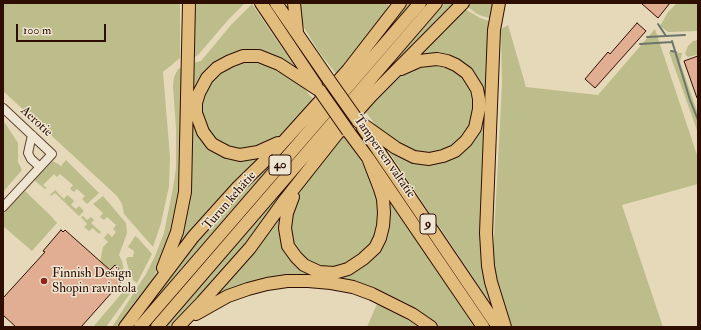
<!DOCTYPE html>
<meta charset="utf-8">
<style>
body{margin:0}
#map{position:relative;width:701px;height:330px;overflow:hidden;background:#e5d9b9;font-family:"IM FELL Double Pica",serif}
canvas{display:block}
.frame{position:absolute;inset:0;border:4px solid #2e0e01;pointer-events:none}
.scale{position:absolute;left:16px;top:24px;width:90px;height:18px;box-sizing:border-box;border:2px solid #2e0e01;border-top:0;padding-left:5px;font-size:12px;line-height:14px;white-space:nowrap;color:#2e0e01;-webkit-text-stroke:3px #eee6d2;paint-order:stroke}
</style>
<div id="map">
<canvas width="701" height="330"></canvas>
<div class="frame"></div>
<div class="scale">100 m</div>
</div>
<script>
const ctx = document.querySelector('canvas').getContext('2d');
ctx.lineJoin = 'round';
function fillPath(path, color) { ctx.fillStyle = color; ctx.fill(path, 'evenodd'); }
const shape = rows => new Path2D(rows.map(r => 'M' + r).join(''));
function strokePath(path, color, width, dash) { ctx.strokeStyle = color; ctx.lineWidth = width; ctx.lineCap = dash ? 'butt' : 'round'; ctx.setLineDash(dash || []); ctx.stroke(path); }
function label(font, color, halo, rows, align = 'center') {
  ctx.font = font + ' "IM FELL Double Pica",serif'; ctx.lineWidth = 3; ctx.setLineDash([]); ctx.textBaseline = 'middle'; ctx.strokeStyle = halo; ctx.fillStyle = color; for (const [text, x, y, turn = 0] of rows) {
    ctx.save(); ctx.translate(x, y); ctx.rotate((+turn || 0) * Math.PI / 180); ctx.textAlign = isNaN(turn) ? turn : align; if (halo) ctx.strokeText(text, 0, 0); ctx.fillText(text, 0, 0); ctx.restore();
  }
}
const green = shape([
 [3,3,180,3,180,58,163,72,170,157,169,186,161,223,153,247,124,214,122,204,117,196,3,91],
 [192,3,245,3,228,20,198,55,193,58],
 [298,3,389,3,386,12,337,75,319,52,303,26],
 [404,3,413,3,133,327,129,327,181,258],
 [445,3,458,3,192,307,172,327,165,327,402,51],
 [471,3,496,3,493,19,482,16,477,14,468,7],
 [677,3,698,3,698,31,668,32,660,26,668,12],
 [252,4,299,73,247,52,195,91,212,148,267,152,168,264,175,247,193,63,201,61,231,25],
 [465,9,480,18,492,22,491,301,490,302,384,145,424,163,478,131,471,71,415,58],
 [508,25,526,87,598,95,655,29,698,158,698,184,622,205,663,327,513,327,509,320,500,297,494,269,493,254,502,85,501,29],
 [698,40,698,56,696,55,688,57,685,54,688,46,693,41],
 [669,52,682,53,680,62,698,114,698,133],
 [262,60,299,83,315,101,282,136,276,140,249,150,226,147,208,133,200,105,209,81,236,61],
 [430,62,456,70,472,88,475,109,465,136,441,153,416,153,387,136,377,127,364,110,397,75],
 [185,66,182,169,177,216,163,258,153,278,120,327,112,327,146,274,155,256,164,233,173,188,176,168,176,129,173,86,174,77,178,69],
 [3,120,18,143,18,162,22,170,3,192],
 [356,127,384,166,486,316,482,318,354,129],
 [343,135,367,170,376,187,380,217,373,242,355,262,326,270,304,261,290,237,292,208,305,181],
 [66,160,99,193,87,204,82,199,85,196,77,189,74,192,70,189,73,185,60,174,57,177,54,174,43,185,47,188,45,189,34,180,53,161,61,166],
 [55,190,64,199,67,195,70,197,74,201,71,205,76,209,79,206,84,211,76,219,79,216,55,193,51,196,50,195],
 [25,191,51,216,57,223,32,251,3,226,3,214],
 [385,193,474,327,435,327,424,319,313,279,204,305,286,205,282,240,317,275,374,253],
 [103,196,126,223,127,233,119,255,122,261,125,276,122,281,100,262,103,247,108,242,104,238,108,233,112,237,116,232,113,229,116,225,107,217,104,220,100,217,103,213,93,204],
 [83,216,87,220,91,217,94,220,91,223,101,232,99,234,93,228,89,231,84,227,87,224,81,217],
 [135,236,138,238,152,254,137,283,134,281,130,275,126,259,128,257,133,257,134,251,128,247],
 [129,281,131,291,129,295,106,327,93,327,128,286],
 [377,304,397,313,418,327,367,327]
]);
const stream = shape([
 [658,24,666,36],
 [647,37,685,35],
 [672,41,690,100,698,120],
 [640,44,672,42],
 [671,51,676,52]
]);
const building = shape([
 [641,3,670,3,658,18,641,3],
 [637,23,646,31,595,88,585,79,608,52,610,54,637,23],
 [698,56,698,98,697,98,684,61,698,56],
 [61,230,63,232,65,230,110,270,115,265,119,268,114,274,122,281,81,327,16,327,3,315,3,298,45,252,43,251,61,230]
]);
const minor = shape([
 [3,108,52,154,3,207],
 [32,135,28,153,31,159,40,167]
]);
const highway = shape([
 [261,3,316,85],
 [276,3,329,80],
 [294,3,297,32],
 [499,3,494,30,486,233,488,266,491,282,505,327],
 [358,121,396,148,414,157,429,159,443,156,455,151,466,141,475,128,479,109,479,99,477,89,467,73,456,65,447,61,437,59,419,61,401,69],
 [363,128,498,327],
 [348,131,368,158,483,327],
 [278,143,258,152,240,155,227,152,212,144,203,132,196,113,196,103,199,93,207,78,217,68,230,61,243,56,259,56,279,64,320,91],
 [293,197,287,213,285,228,288,246,296,257,304,265,319,272,334,273,348,269,363,259,375,248,380,238,383,226,384,213,383,199,380,189,368,158],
 [163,268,177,232,185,192,189,3],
 [196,314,228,296,248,289,267,284,287,281,308,281,331,283,353,287,372,294,412,314,431,327],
 [125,327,193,237,238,187,276,150,348,70,400,3],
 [140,327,420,3],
 [157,327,436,3],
 [178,327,202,302,250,248,284,201,337,134,371,96,463,3]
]);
const highwayBridge = shape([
 [329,80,358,121],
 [320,91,348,131]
]);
const markers = [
 [44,281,4,"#8f2418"]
];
const shields = [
 [280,165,22],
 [428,224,16]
];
const shieldNames = [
 ["40",280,165],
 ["9",428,224]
];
const streetNames = [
 ["Aerotie",36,122,43],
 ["Tampereen valtatie",384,157,55],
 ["Turun kehätie",230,201,-49]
];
const poiNames = [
 ["Finnish Design",52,274],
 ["Shopin ravintola",52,289]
];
fillPath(green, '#bcbd8a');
strokePath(stream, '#6c756b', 2);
fillPath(building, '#e1ad93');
strokePath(building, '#2e0e01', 1);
strokePath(minor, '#5c412f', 10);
strokePath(highway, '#2e0e01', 14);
strokePath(minor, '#eee6d2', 8);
strokePath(highway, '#e2bc7c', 12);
strokePath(highwayBridge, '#2e0e01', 14, []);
strokePath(highwayBridge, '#e2bc7c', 12);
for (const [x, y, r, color] of markers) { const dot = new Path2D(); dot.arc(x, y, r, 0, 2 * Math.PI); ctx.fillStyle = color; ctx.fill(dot); strokePath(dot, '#eee6d2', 1.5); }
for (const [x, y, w] of shields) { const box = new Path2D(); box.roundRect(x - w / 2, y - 10, w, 20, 3); ctx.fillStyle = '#eee6d2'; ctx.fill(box); strokePath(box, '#2e0e01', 1); }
label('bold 12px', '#2e0e01', null, shieldNames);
label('13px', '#2e0e01', '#eee6d2', streetNames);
label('13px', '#2e0e01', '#eee6d2', poiNames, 'left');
</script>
